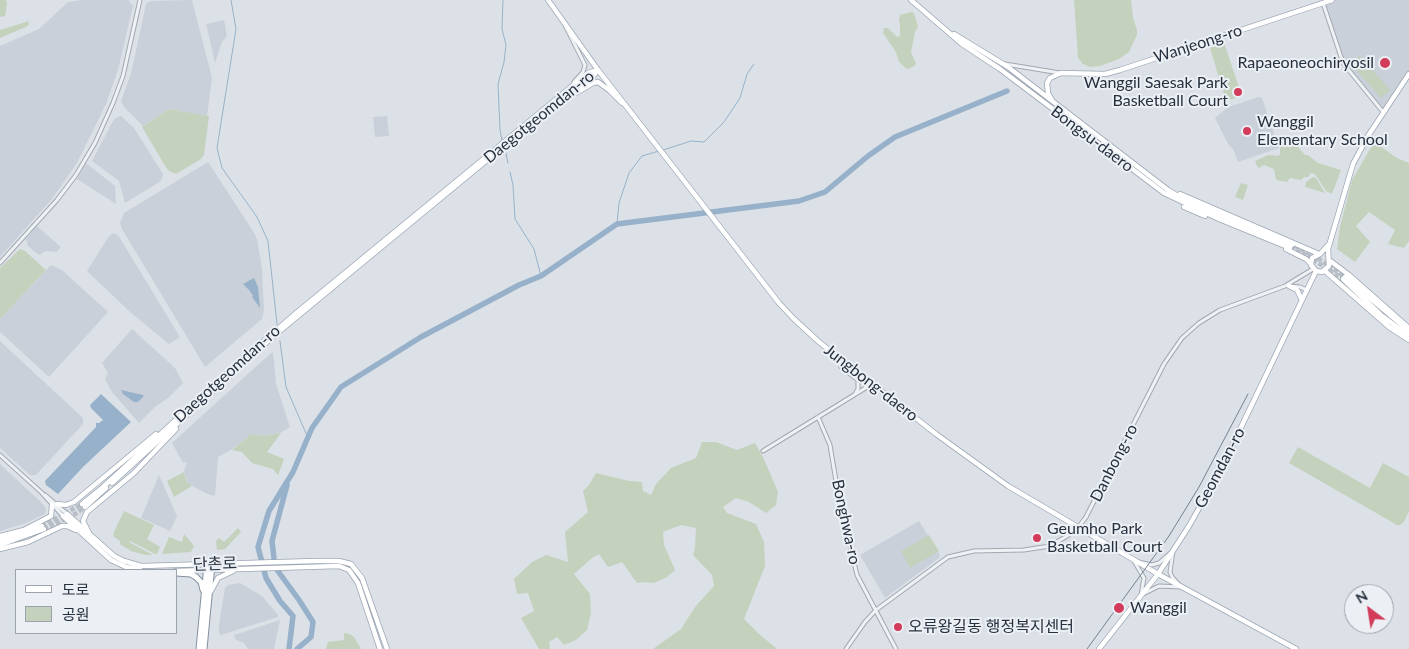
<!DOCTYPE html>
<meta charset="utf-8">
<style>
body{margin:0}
#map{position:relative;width:1409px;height:649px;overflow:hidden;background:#dce1e7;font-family:Lato,"Noto Sans KR",sans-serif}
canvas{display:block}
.legend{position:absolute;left:15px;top:569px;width:162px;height:65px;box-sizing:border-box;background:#ecf0f5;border:1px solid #9da3ac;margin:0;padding:6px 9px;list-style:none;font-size:15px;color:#26303e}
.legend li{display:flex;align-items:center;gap:10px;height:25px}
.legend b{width:25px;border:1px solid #9da3ac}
.north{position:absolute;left:1344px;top:584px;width:50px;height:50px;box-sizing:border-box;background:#ecf0f5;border:1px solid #9da3ac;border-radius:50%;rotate:329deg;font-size:14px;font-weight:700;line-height:20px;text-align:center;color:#26303e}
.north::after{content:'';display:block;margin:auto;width:18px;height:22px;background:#d23b59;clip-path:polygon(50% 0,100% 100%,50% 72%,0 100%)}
</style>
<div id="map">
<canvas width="1409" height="649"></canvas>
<ul class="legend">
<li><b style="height:6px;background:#fff"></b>도로</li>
<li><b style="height:14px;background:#c3d1bd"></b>공원</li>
</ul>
<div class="north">N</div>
</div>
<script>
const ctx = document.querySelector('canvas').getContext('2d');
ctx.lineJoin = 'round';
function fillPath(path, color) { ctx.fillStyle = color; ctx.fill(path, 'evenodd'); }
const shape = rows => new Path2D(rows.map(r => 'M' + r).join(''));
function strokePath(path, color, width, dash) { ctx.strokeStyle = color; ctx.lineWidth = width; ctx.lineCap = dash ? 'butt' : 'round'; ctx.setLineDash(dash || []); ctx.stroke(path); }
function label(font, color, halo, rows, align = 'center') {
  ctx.font = font + ' Lato,"Noto Sans KR",sans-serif'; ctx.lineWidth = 4; ctx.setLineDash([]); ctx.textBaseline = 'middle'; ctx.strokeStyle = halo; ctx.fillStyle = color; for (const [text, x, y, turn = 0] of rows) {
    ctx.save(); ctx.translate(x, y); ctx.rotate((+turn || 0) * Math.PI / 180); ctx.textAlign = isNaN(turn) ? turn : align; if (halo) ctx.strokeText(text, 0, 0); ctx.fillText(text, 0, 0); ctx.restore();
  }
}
const built = shape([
 [81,0,128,0,133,6,118,70,106,104,77,163,52,199,0,257,0,46,39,29,68,2],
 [192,0,212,78,207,116,169,109,143,126,124,107,121,101,131,74,146,4,151,1],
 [1332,0,1409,0,1409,73,1383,112,1343,63,1323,3],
 [224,20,227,36,222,42,215,63,206,24],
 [1259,97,1262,98,1279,148,1238,162,1233,149,1228,144,1215,118,1228,107],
 [121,116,134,128,163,174,161,181,125,203,119,181,92,161,113,121,117,117],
 [387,116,389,136,375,137,373,117],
 [208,162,253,231,257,239,262,269,264,310,262,319,205,367,122,229,120,223,124,213],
 [86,163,115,186,116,204,77,179],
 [37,226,61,247,57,252,46,251,39,255,28,246,26,239],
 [113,233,118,235,180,337,169,344,130,312,87,271,109,236],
 [51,265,62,270,108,312,49,377,0,332,0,319],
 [132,329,175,368,183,383,168,398,155,407,139,423,112,392,105,379,108,373,102,363],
 [0,341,83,418,83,424,36,475,30,475,0,448],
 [271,353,273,353,274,360,276,384,290,427,280,433,263,436,251,434,231,450,218,457,215,496,205,493,187,483,184,471,187,462,183,463,172,443],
 [0,464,44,505,46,510,45,514,26,523,0,531],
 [159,475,177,516,170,531,141,518],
 [919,521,940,555,939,558,885,598,860,555],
 [240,583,262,596,278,615,278,617,221,635,219,633,219,624,225,588,228,585],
 [280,620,274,649,248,649,244,643,236,640,234,635]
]);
const green = shape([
 [0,0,6,0,7,4,5,16,0,17],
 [1074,0,1131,0,1133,18,1137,30,1137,35,1129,52,1119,59,1100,66,1090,67,1083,64,1078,58],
 [911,12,914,13,918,27,915,32,911,52,916,64,913,67,907,69,899,62,896,52,883,33,884,28,888,28,897,37,900,36,900,24,899,20,900,15],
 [29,21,28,26,0,38,0,30],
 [1224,43,1242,96,1226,101,1210,48],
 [1360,56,1390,90,1381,98,1351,64],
 [169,109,209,116,204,155,201,159,176,174,171,172,167,169,142,127],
 [1293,141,1305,155,1308,155,1318,163,1341,170,1332,194,1326,191,1315,174,1311,173,1308,177,1304,177,1301,180,1290,178,1287,182,1276,180,1274,169,1264,165,1259,168,1257,166,1255,161,1268,155,1278,156,1280,154,1280,146],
 [1374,142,1397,158,1409,163,1409,241,1404,248,1388,244,1395,230,1369,212,1356,226,1370,242,1355,262,1337,249,1340,227,1352,180],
 [1313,177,1316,178,1325,193,1305,187,1306,182],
 [1241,183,1248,185,1243,200,1235,197],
 [20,249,25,251,46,270,0,319,0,268],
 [281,433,267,452,284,459,278,475,273,469,252,463,242,452,232,450,251,434,263,436],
 [702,442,716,442,737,450,755,443,764,459,778,492,776,505,766,513,749,502,736,498,723,507,727,513,756,524,764,542,765,566,744,619,759,634,777,649,653,649,681,629,695,607,714,586,712,575,693,555,695,548,696,528,681,525,663,532,664,545,675,570,667,577,654,583,645,582,637,583,622,562,608,567,599,554,592,558,574,574,590,594,591,613,587,630,576,640,564,645,557,637,549,642,550,649,539,649,521,618,534,611,528,593,517,594,514,579,532,562,546,555,568,562,565,532,588,512,583,491,589,485,596,473,629,481,642,482,643,491,651,495,656,484,671,468,696,458],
 [1298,447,1370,488,1383,463,1409,477,1409,511,1404,522,1400,525,1397,525,1289,463],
 [184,472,186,481,192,486,174,497,167,481],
 [124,511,154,525,147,539,160,547,157,554,155,554,130,541,129,542,153,555,145,555,131,551,120,544,120,541,114,537,113,534],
 [238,528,241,532,225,549,217,550,216,541,219,538,224,542],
 [184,534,194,546,191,552,162,554,169,537,182,542],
 [929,535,939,551,910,568,901,551],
 [344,633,350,634,354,637,361,649,326,649,328,642,344,640]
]);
const water = shape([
 [254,278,258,287,260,308,252,297,253,296,250,291,243,284],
 [121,390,143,395,144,396,138,402,134,402,123,394],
 [101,394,131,422,83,467,58,494,46,485,45,481,96,427,96,423,99,423,103,420,91,408,90,405]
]);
const stream = shape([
 [231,0,236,29,217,148,222,168,257,217,268,241,277,324],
 [502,140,500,130,498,84,504,62,506,45,502,29,503,0],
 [505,149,508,163],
 [663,150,691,141,704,142,724,122,740,98,747,74,754,64],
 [510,172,513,185,515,219,534,249,541,276],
 [617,224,619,203,629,173,642,156,659,151],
 [280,341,286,387,308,438]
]);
const river = shape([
 [287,485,272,541,275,567,299,600,313,622,311,637,297,649],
 [289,649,293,616,280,601,266,578,258,547,269,511,293,472,312,428,341,387,421,337,519,285,541,276,617,224,799,201,825,192,868,156,895,137,1007,91]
]);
const majorTunnel = shape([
 [1295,246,1319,259,1345,277],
 [1290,248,1306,255,1343,279],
 [42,526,82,504],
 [44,529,75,514,85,507]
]);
const minor = shape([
 [1323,3,1343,63,1383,112],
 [566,27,585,65,583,72,574,82],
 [1005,64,1060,73],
 [0,263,57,200,76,175,95,143,113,103,123,76,140,0],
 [1290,286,1300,287,1307,290],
 [837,357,841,367,858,380,858,389,855,394],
 [818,417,830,445,839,499,857,575,896,649],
 [763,451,872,384],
 [0,455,41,492,63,516],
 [45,495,67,514],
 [1086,517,1164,364,1182,338,1199,323,1220,310,1285,286,1313,269],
 [1173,551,1170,572,1172,577,1181,587,1159,586,1141,595,1144,578,1134,561,1152,565,1159,563,1173,551],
 [846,649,865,622,876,610,948,557,974,551,1024,550,1050,546]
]);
const major = shape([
 [548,0,598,70,779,303,794,319,819,342,936,434,1008,486,1158,574,1296,649],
 [911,0,962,44,1000,69,1164,193,1219,219,1290,248],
 [954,34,1008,67,1168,190,1183,199,1292,245],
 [576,93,593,83,598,82,609,90,622,103],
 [1052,100,1048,93,1047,83,1050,78,1061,73,1105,74,1120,70,1332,0],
 [1180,194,1319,254],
 [1184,207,1205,216],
 [1330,243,1320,254,1312,258,1311,265,1316,271,1322,272,1329,266,1328,249,1353,164,1368,136,1409,74],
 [1286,249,1306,259,1311,264],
 [1329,260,1349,275,1409,328],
 [1325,271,1389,327,1409,340],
 [1345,277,1409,331],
 [1343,279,1381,315,1409,336],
 [1289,286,1297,290,1302,300],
 [112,483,270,339,487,160,592,78,597,71],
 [57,504,66,505,74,502,156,434],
 [82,504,102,488,217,382,295,314,588,73,598,70],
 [85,507,106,488],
 [67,514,114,556,124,561,141,566,316,561,339,561,351,564,362,578,387,649],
 [63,516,111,560,126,567,140,570],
 [89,533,83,521,87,512,134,473,176,429],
 [0,536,24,530,51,516,52,505],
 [0,541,42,526],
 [0,545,44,529],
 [0,549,28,542,62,526,67,526,76,530],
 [176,571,339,566,349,570,358,583,380,649],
 [211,591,218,578,233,571],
 [1099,649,1158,574,1189,526,1221,469,1316,271]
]);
const highway = shape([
 [176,573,191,574,196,577,201,582,203,590],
 [199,649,207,565],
 [204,649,212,565]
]);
const tram = shape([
 [1087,649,1169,536,1199,487,1248,394]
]);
const minorBridge = shape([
 [1050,546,1067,536,1080,525,1086,517]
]);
const markers = [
 [1385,63,6,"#d23b59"],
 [1238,92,5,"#d23b59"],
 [1247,131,5,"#d23b59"],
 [1037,538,5,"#d23b59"],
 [1119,608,6,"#d23b59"],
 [898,627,5,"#d23b59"]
];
const streetNames = [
 ["Wanjeong-ro",1198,44,-18],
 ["Daegotgeomdan-ro",539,117,-39],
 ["Bongsu-daero",1092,139,37],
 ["Daegotgeomdan-ro",227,374,-42],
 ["Jungbong-daero",871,383,38],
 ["Danbong-ro",1114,463,-63],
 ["Geomdan-ro",1220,468,-62],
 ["Bonghwa-ro",846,522,78],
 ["단촌로",215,564,-2]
];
const poiNames = [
 ["Rapaeoneochiryosil",1374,63,"right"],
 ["Wanggil Saesak Park",1228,83,"right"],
 ["Basketball Court",1228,101,"right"],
 ["Wanggil",1257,122],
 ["Elementary School",1257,140],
 ["Geumho Park",1047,529],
 ["Basketball Court",1047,547],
 ["Wanggil",1130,608],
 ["오류왕길동 행정복지센터",908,627]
];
fillPath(built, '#cad0d9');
fillPath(green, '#c3d1bd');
fillPath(water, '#96b1c9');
strokePath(stream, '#96b1c9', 1);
strokePath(river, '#96b1c9', 5.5);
strokePath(majorTunnel, '#b8bec5', 4.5, [4.5, 2]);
strokePath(minor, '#a2a8b1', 5);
strokePath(major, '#9ba6b3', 6);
strokePath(highway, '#838f9e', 7);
strokePath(minor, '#eff2f5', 3);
strokePath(major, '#fff', 4.5);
strokePath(highway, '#fff', 5);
strokePath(tram, '#758191', 1);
strokePath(minorBridge, '#a2a8b1', 5, []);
strokePath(minorBridge, '#eff2f5', 3);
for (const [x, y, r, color] of markers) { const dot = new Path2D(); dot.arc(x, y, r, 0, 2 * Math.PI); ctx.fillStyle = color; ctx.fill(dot); strokePath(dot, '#ecf0f5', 2); }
label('16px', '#26303e', '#ecf0f5', streetNames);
label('16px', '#26303e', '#ecf0f5', poiNames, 'left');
</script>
